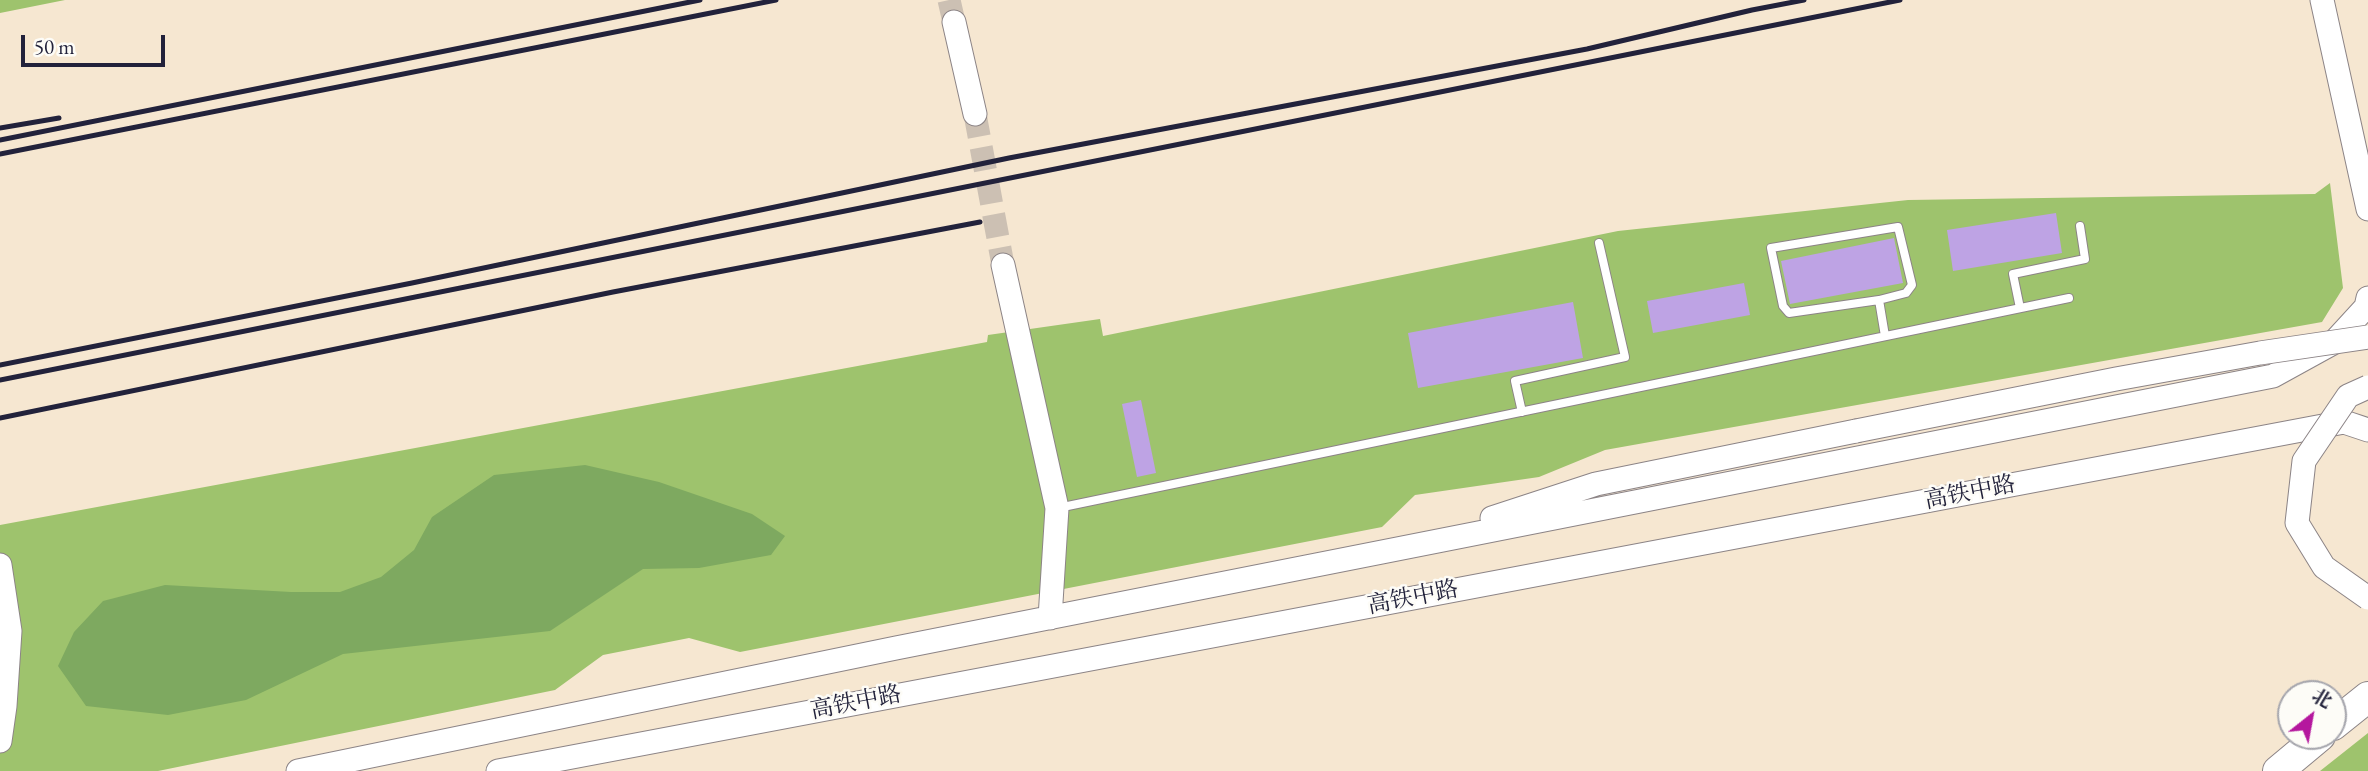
<!DOCTYPE html>
<meta charset="utf-8">
<style>
body{margin:0}
#map{position:relative;width:2368px;height:771px;overflow:hidden;background:#f6e7d1;font-family:"EB Garamond","Noto Serif SC",serif}
canvas{display:block}
.north{position:absolute;left:2277px;top:680px;width:70px;height:70px;box-sizing:border-box;background:#fdfcf7;border:2px solid #a5a5ac;border-radius:50%;rotate:31deg;font-size:19px;font-weight:700;line-height:28px;text-align:center;color:#22223b}
.north::after{content:'';display:block;margin:auto;width:24px;height:32px;background:#b5179e;clip-path:polygon(50% 0,100% 100%,50% 72%,0 100%)}
.scale{position:absolute;left:21px;top:35px;width:144px;height:32px;box-sizing:border-box;border:4px solid #22223b;border-top:0;padding-left:9px;font-size:21px;line-height:24px;white-space:nowrap;color:#22223b;-webkit-text-stroke:5px #fdfcf7;paint-order:stroke}
</style>
<div id="map">
<canvas width="2368" height="771"></canvas>
<div class="north">北</div>
<div class="scale">50 m</div>
</div>
<script>
const ctx = document.querySelector('canvas').getContext('2d');
ctx.lineJoin = 'round';
function fillPath(path, color) { ctx.fillStyle = color; ctx.fill(path, 'evenodd'); }
const shape = rows => new Path2D(rows.map(r => 'M' + r).join(''));
function strokePath(path, color, width, dash) { ctx.strokeStyle = color; ctx.lineWidth = width; ctx.lineCap = dash ? 'butt' : 'round'; ctx.setLineDash(dash || []); ctx.stroke(path); }
function label(font, color, halo, rows, align = 'center') {
  ctx.font = font + ' "EB Garamond","Noto Serif SC",serif'; ctx.lineWidth = 5; ctx.setLineDash([]); ctx.textBaseline = 'middle'; ctx.strokeStyle = halo; ctx.fillStyle = color; for (const [text, x, y, turn = 0] of rows) {
    ctx.save(); ctx.translate(x, y); ctx.rotate((+turn || 0) * Math.PI / 180); ctx.textAlign = isNaN(turn) ? turn : align; if (halo) ctx.strokeText(text, 0, 0); ctx.fillText(text, 0, 0); ctx.restore();
  }
}
const green = shape([
 [0,0,65,0,0,13],
 [2330,183,2343,288,2322,322,1605,450,1539,477,1415,495,1382,527,740,652,689,638,603,655,555,690,158,771,0,771,0,525,987,342,988,335,1100,319,1103,336,1618,231,1908,200,2315,194],
 [2368,733,2368,771,2320,771]
]);
const forest = shape([
 [585,465,659,482,752,514,785,536,771,555,699,568,643,569,550,631,343,654,246,700,168,715,86,706,58,666,74,632,103,601,165,585,291,592,340,592,381,577,414,550,432,517,494,475]
]);
const building = shape([
 [2056,213,2062,253,1953,271,1947,230],
 [1894,238,1903,283,1790,304,1781,261],
 [1744,283,1750,315,1653,333,1647,301],
 [1573,302,1583,358,1418,388,1408,333],
 [1141,400,1156,473,1137,477,1122,404]
]);
const secondaryTunnel = shape([
 [949,0,954,22],
 [975,114,1003,265]
]);
const lane = shape([
 [1879,300,1789,313,1783,306,1771,248,1898,227,1912,285,1906,293,1879,300,1885,336],
 [2020,308,2013,274,2085,259,2080,226],
 [1522,412,1515,381,1625,357,1599,243],
 [1058,508,2069,298]
]);
const secondary = shape([
 [2322,0,2368,209],
 [954,22,975,114],
 [1003,265,1057,508,1050,618],
 [1492,518,1596,484,1856,431],
 [0,565,10,631,5,706,0,741],
 [298,771,896,648,2273,376,2333,343,2366,307,2368,298],
 [498,771,2344,422,2368,430]
]);
const highway = shape([
 [2333,725,2368,697],
 [2278,771,2320,736]
]);
const rail = shape([
 [0,128,59,118],
 [0,140,700,0],
 [0,154,776,0],
 [0,365,412,283,1009,158,1587,49,1752,10,1804,0],
 [0,380,1900,0],
 [0,418,613,292,980,222]
]);
const secondaryBridge = shape([
 [2368,387,2348,396,2304,461,2297,523,2324,567,2368,598],
 [1856,431,2116,379,2260,353,2368,337]
]);
const streetNames = [
 ["高铁中路",1970,493,-11],
 ["高铁中路",1413,598,-11],
 ["高铁中路",856,703,-11]
];
fillPath(green, '#9ec36d');
fillPath(forest, '#7ea960');
fillPath(building, '#bea3e4');
strokePath(secondaryTunnel, '#ccc0b3', 23, [23, 11]);
strokePath(lane, '#8c8486', 10);
strokePath(secondary, '#8c8486', 25);
strokePath(highway, '#8c8486', 32);
strokePath(lane, '#fff', 8);
strokePath(secondary, '#fff', 23);
strokePath(highway, '#fff', 30);
strokePath(rail, '#22223b', 5);
strokePath(secondaryBridge, '#8c8486', 25, []);
strokePath(secondaryBridge, '#fff', 23);
label('23px', '#22223b', '#fdfcf7', streetNames);
</script>
